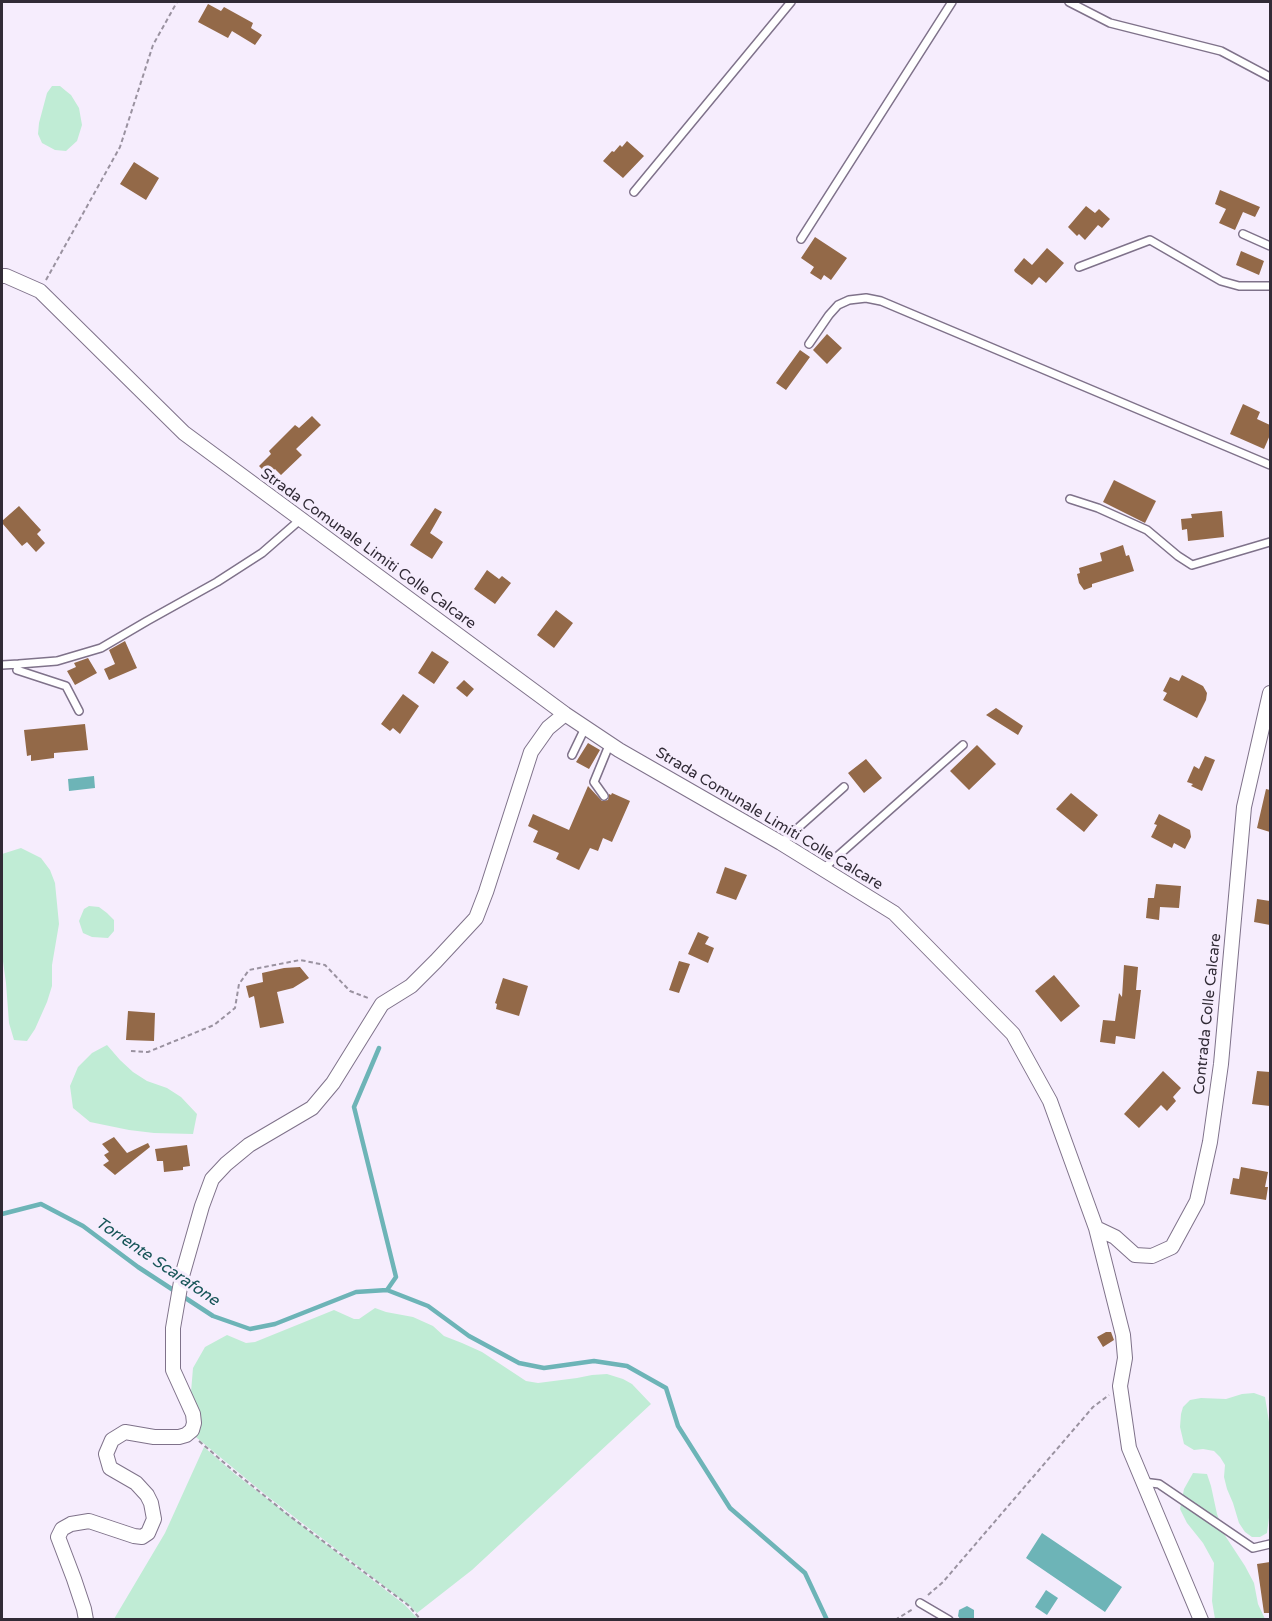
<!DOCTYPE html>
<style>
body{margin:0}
#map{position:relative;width:1272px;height:1621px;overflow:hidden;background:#f6edfd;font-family:"Varela Round",sans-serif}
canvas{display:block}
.frame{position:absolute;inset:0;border:3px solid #312b36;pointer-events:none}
</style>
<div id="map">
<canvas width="1272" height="1621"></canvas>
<div class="frame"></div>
</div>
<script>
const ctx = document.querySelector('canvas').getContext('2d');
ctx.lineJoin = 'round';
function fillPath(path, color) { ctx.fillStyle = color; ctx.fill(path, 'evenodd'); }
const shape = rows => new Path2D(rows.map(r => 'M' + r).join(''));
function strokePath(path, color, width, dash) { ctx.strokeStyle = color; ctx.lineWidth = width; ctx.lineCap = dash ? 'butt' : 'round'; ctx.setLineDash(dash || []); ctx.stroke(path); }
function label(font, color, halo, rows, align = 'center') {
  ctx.font = font + ' "Varela Round",sans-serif'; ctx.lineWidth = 6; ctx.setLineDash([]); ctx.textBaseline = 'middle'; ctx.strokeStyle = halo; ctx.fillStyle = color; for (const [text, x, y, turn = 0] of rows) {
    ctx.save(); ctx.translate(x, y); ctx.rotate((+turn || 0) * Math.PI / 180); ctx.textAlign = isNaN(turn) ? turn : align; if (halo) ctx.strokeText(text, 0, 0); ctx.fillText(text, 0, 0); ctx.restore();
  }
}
const green = shape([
 [52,86,60,86,66,91,71,95,79,108,82,125,77,141,66,151,55,150,42,143,38,134,39,123,47,93],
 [21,848,41,858,50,870,55,883,59,924,52,965,52,986,47,1002,35,1029,27,1041,14,1040,9,1023,6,983,2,954,2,854],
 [89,906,99,907,107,913,114,920,114,931,108,938,92,937,83,933,79,921,84,909],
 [107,1045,120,1060,133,1072,147,1081,167,1088,181,1097,197,1114,193,1134,154,1133,129,1130,90,1122,73,1108,70,1086,78,1067,92,1053],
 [375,1308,386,1312,413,1317,433,1326,444,1336,462,1343,482,1352,526,1381,538,1383,577,1378,592,1375,607,1374,623,1379,632,1384,651,1404,472,1570,417,1613,410,1606,267,1496,191,1433,198,1418,191,1392,193,1368,205,1347,227,1335,246,1343,255,1342,334,1310,354,1319,359,1319],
 [1254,1393,1265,1397,1269,1422,1270,1424,1270,1510,1267,1533,1260,1537,1252,1537,1245,1532,1239,1523,1233,1503,1227,1489,1224,1477,1225,1465,1220,1457,1214,1451,1203,1449,1194,1450,1184,1444,1180,1427,1181,1414,1183,1407,1190,1400,1201,1398,1226,1399,1242,1394],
 [204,1447,235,1474,405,1605,418,1619,114,1619,165,1533],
 [1193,1473,1207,1474,1211,1486,1217,1514,1224,1534,1245,1566,1254,1583,1258,1604,1265,1619,1215,1619,1212,1601,1214,1563,1203,1543,1187,1523,1180,1509,1184,1489]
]);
const water = shape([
 [94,776,95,788,69,791,68,779],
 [1042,1533,1122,1587,1105,1612,1026,1558],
 [1046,1590,1058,1598,1047,1615,1035,1607],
 [967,1606,974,1610,974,1618,960,1619,958,1616,959,1610]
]);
const stream = shape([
 [379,1048,354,1107,396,1277,387,1290],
 [2,1214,41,1204,83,1226,138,1267,213,1316,250,1329,275,1324,356,1292,387,1290,428,1306,469,1336,519,1363,544,1368,594,1361,627,1366,666,1388,678,1426,730,1508,805,1573,827,1620]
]);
const building = shape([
 [208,4,221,11,224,7,253,23,251,28,262,35,255,45,232,31,228,38,198,22],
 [627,141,644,156,623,178,603,161,612,151,614,152,620,145,622,147],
 [134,162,159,178,146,200,120,184],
 [1220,190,1260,207,1255,217,1243,212,1235,230,1219,223,1226,209,1215,204],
 [1086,206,1095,213,1099,209,1110,219,1102,228,1098,225,1085,240,1079,234,1077,236,1068,227],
 [815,237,847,258,831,280,824,275,821,280,810,273,814,267,801,258],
 [1047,248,1064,263,1046,283,1039,277,1032,285,1015,272,1014,270,1024,258,1032,265],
 [1241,251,1264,261,1259,275,1236,265],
 [827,334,842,348,827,364,813,350],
 [800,350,810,357,786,390,776,383],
 [1243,404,1260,412,1257,419,1270,425,1270,435,1264,449,1230,434],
 [312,416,321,425,296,449,302,455,281,475,275,469,268,475,259,466,271,454,269,451,295,425,299,428],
 [1114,480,1156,501,1145,523,1103,502],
 [19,506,41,530,37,534,45,543,36,552,27,542,22,546,2,523,2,521],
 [435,508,442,512,430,533,443,542,432,559,410,545],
 [1222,511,1224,537,1188,541,1187,529,1182,530,1181,519,1192,518,1191,514],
 [1123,545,1126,556,1129,555,1134,571,1092,584,1092,587,1084,590,1079,583,1077,574,1080,573,1079,568,1102,561,1100,553],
 [487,570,499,579,502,576,511,583,495,604,474,589],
 [556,610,573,623,554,648,537,635],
 [125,641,137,668,109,680,104,669,115,664,109,650],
 [432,651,449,662,434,684,418,673],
 [88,658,97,673,75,685,67,671,76,667,74,663],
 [1182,675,1203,686,1207,693,1206,700,1197,718,1163,700,1167,693,1163,691,1170,677,1179,681],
 [464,680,474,689,467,697,456,688],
 [403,694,419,706,400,734,393,728,390,731,381,724],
 [996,708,1023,726,1018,735,986,715],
 [85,724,88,750,54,753,54,758,31,761,31,755,27,756,24,730],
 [588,743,600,750,589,769,576,762],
 [977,745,996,764,969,790,950,771],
 [1205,756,1215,760,1202,791,1191,786,1193,784,1187,782,1194,766,1199,769],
 [866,759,882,778,864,793,848,773],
 [588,786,602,801,608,800,609,794,611,795,612,793,630,801,612,842,603,838,598,851,590,848,579,870,556,859,559,853,533,842,538,831,528,826,533,814,569,830],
 [1266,789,1270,790,1270,832,1257,828],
 [1071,793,1098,815,1084,832,1056,809],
 [1159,814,1190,830,1191,837,1185,849,1174,843,1172,848,1151,837,1157,825,1154,824],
 [725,867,747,875,736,900,716,893],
 [1156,884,1181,886,1179,908,1160,907,1159,920,1146,918,1148,898,1154,898],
 [1257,899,1270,901,1270,925,1254,922],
 [698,932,709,937,705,944,714,948,708,963,688,954],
 [679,961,690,964,679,993,669,990],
 [1124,965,1138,967,1136,990,1141,990,1135,1039,1116,1036,1115,1044,1100,1042,1103,1020,1115,1021,1119,993,1122,997],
 [300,967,309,978,293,988,277,992,284,1023,260,1028,254,996,249,998,246,986,263,982,262,973,284,968],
 [1054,975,1080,1006,1061,1022,1035,991],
 [503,978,528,986,519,1016,496,1009,497,1004,495,1003],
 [128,1011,155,1013,154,1041,126,1040],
 [1163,1071,1181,1088,1173,1097,1176,1101,1167,1111,1161,1105,1139,1128,1124,1114],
 [1257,1071,1270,1072,1270,1106,1252,1104],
 [114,1137,127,1153,148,1143,150,1147,115,1175,103,1165,109,1161,104,1155,109,1152,102,1144],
 [187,1145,190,1166,183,1167,183,1170,164,1172,163,1161,157,1161,155,1149],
 [1241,1167,1268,1172,1265,1187,1268,1187,1266,1200,1230,1194,1233,1178,1239,1179],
 [1106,1332,1111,1332,1114,1340,1103,1347,1097,1337],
 [1270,1562,1270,1613,1264,1613,1257,1564]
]);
const path = shape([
 [46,280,120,147,153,45,177,2],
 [131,1051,148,1052,214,1025,235,1008,239,984,249,970,300,960,325,965,350,991,368,998],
 [199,1441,229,1467,287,1514,408,1605,421,1620],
 [928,1595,943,1582,1093,1407,1109,1395],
 [895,1620,913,1609]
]);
const lane = shape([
 [1069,2,1110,23,1221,51,1270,77],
 [634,192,791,2],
 [1243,234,1270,246],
 [801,239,952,2],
 [1079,267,1150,240,1221,281,1239,286,1270,286],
 [809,344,829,315,838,305,849,300,866,298,881,301,1270,465],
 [1070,499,1098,508,1147,530,1178,556,1192,565,1270,542],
 [2,665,19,664],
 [79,711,66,686,17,670,19,664,57,661,101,648,147,621,217,582,262,553,301,519],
 [572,755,585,728],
 [604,796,594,782,610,743],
 [781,843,844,787],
 [823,869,963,745],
 [1143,1482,1159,1484,1253,1548,1270,1544],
 [920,1603,949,1620]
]);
const street = shape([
 [2,276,6,276,40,291,184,433,565,714,619,750,781,843,894,913,1013,1034,1050,1101,1096,1228,1123,1335,1125,1358,1120,1386,1129,1448,1201,1620],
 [1096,1228,1115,1237,1135,1255,1152,1256,1172,1247,1197,1201,1210,1142,1221,1064,1244,807,1270,693],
 [86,1620,84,1609,74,1579,58,1537,62,1529,71,1524,89,1521,134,1536,142,1537,148,1533,154,1519,151,1503,147,1495,136,1483,110,1468,106,1454,112,1440,125,1432,154,1437,179,1437,186,1435,192,1430,194,1423,193,1414,173,1370,173,1328,182,1276,202,1206,212,1179,226,1164,249,1145,312,1108,333,1083,382,1004,411,986,436,961,476,918,486,892,531,752,548,728,565,714]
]);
const streetNames = [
 ["Strada Comunale Limiti Colle Calcare",368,549,36],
 ["Strada Comunale Limiti Colle Calcare",769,819,31],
 ["Contrada Colle Calcare",1208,1014,-84]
];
const waterNames = [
 ["Torrente Scarafone",157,1262,34]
];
fillPath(green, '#c0ecd5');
fillPath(water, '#6db4b7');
strokePath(stream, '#6db4b7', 4.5);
fillPath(building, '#936948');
strokePath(lane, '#7f728a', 10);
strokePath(street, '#7f728a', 16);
strokePath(path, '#9a92a0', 2, [4.5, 3]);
strokePath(lane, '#fff', 7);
strokePath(street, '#fff', 14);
label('15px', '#312b36', '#f6edfd', streetNames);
label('italic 16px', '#165457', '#f6edfd', waterNames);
</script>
